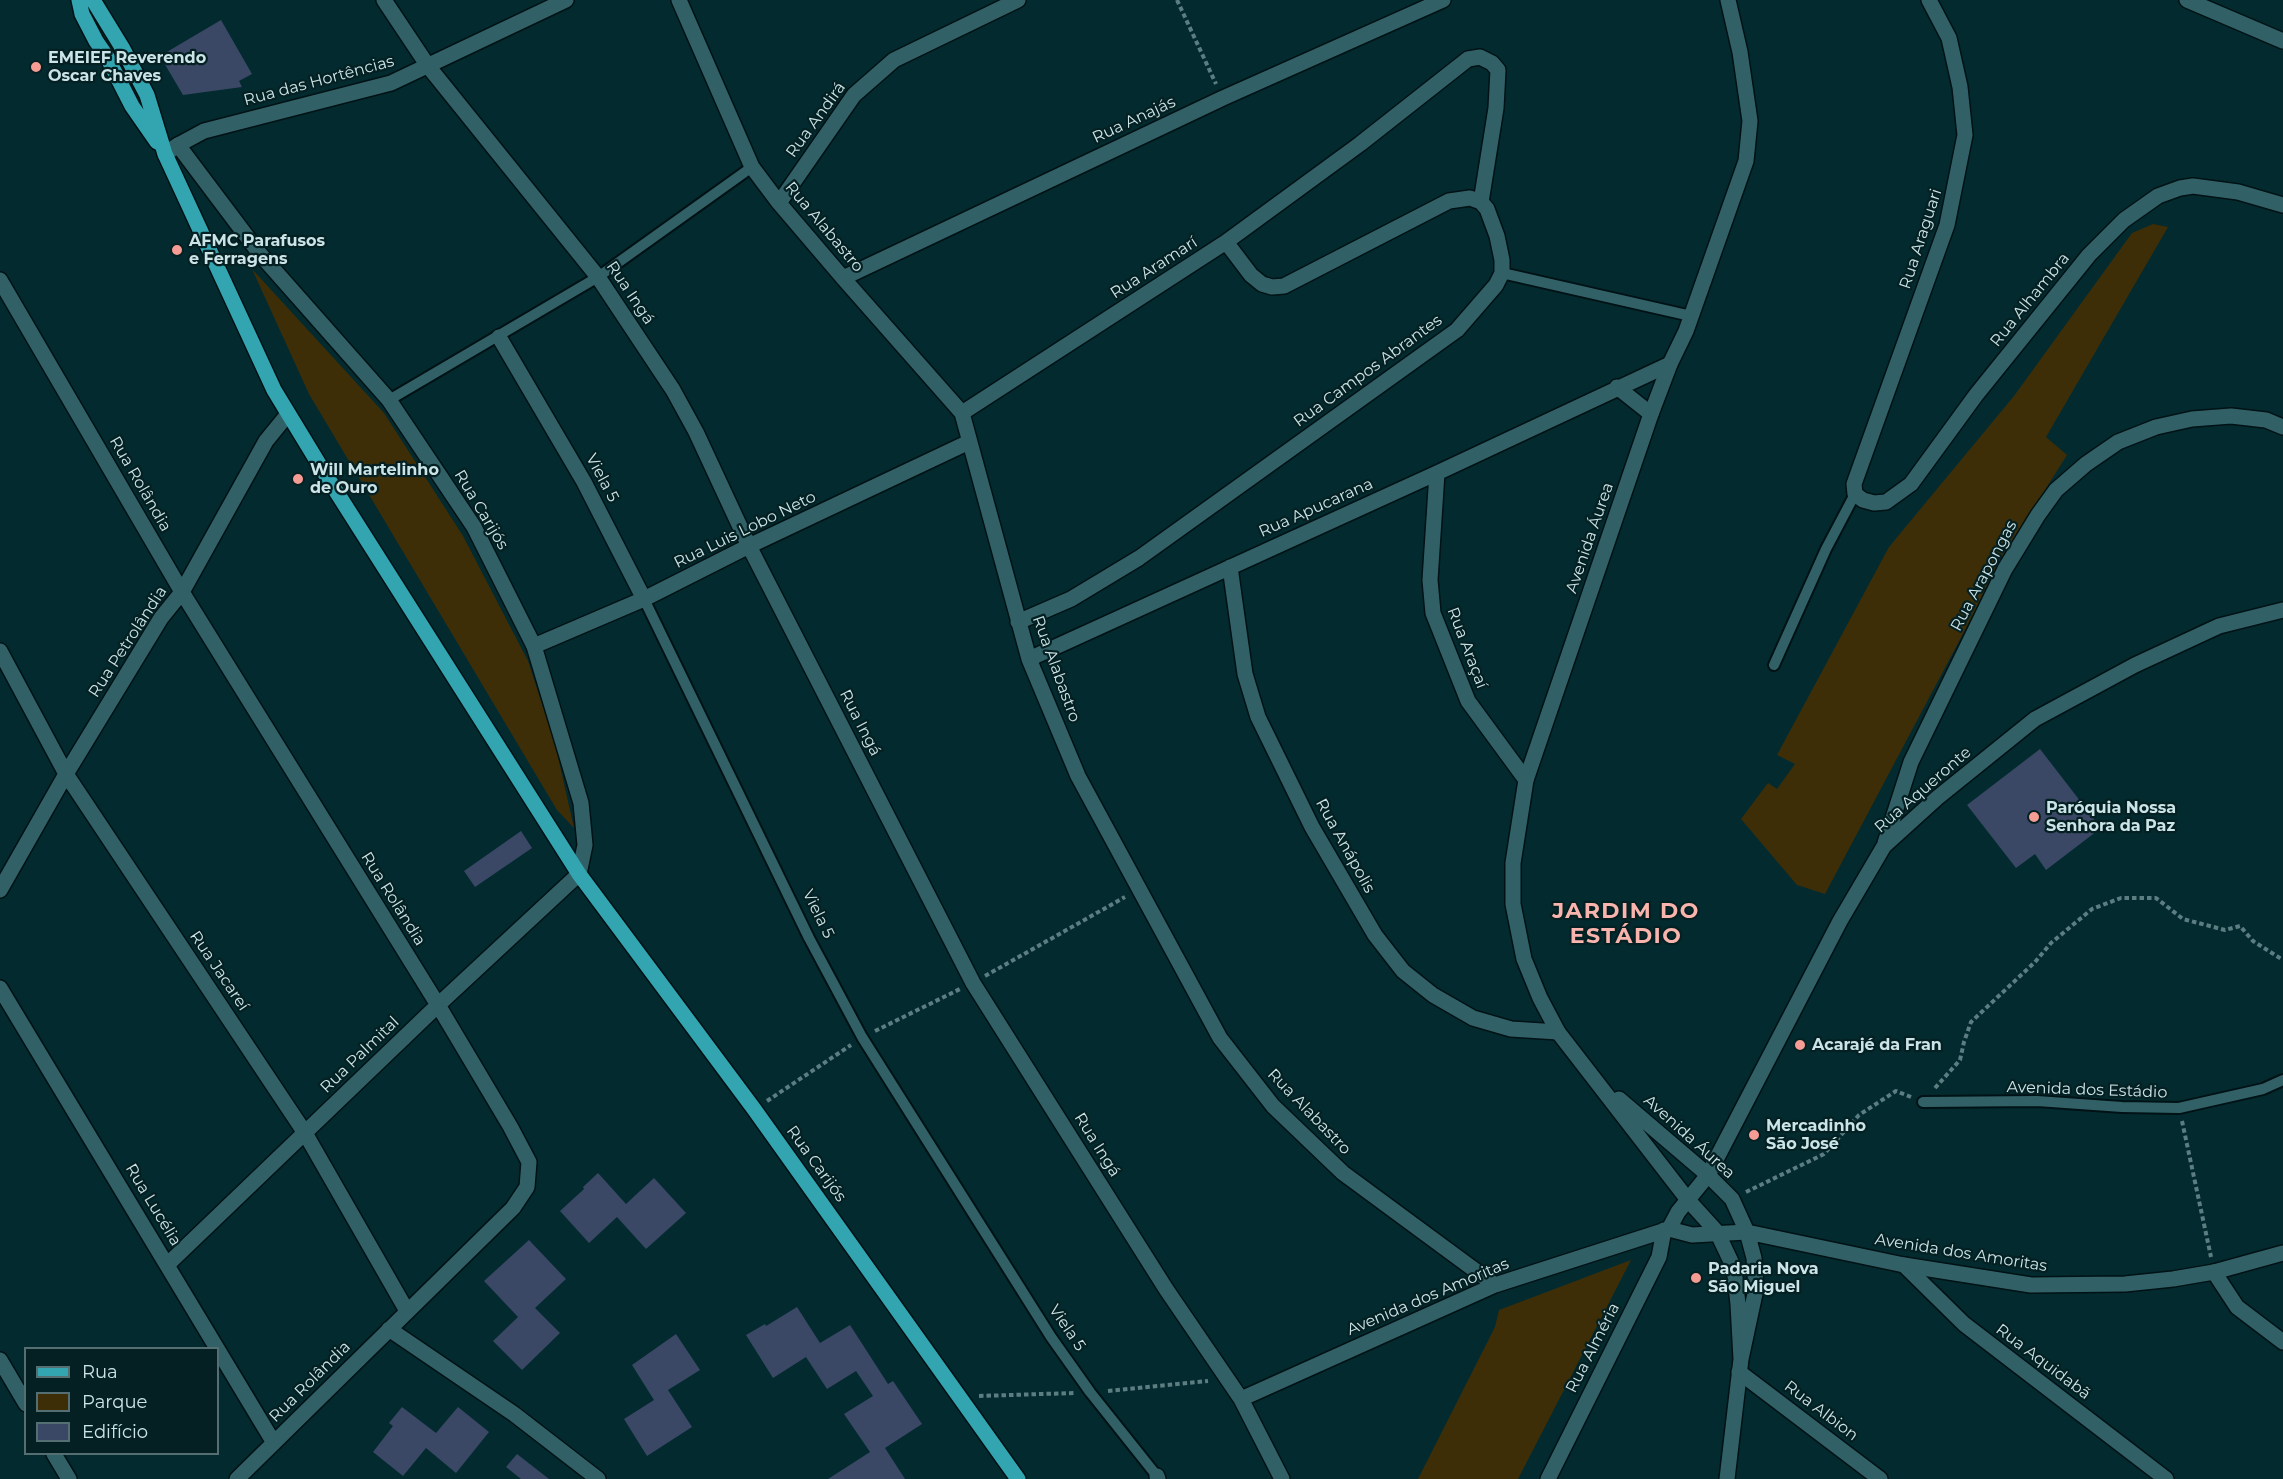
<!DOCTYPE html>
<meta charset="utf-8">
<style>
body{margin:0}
#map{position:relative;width:2283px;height:1479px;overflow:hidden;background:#032b2f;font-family:Montserrat,sans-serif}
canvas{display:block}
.legend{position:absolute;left:24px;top:1347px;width:195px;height:108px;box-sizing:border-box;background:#052022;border:2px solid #546e71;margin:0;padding:8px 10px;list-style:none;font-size:18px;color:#cbe4e7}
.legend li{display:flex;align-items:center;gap:12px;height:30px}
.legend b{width:30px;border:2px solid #546e71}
</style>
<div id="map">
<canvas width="2283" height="1479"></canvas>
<ul class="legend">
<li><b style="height:8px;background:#33a5b1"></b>Rua</li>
<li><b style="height:16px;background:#3e2e08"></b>Parque</li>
<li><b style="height:16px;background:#3a4765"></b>Edifício</li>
</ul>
</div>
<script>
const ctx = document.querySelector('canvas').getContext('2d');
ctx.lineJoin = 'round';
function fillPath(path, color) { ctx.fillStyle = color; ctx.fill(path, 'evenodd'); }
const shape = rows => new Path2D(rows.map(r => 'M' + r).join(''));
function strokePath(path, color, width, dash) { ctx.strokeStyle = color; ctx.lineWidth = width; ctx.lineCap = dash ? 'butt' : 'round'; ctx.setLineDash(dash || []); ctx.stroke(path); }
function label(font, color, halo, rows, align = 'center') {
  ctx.font = font + ' Montserrat,sans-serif'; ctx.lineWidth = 4.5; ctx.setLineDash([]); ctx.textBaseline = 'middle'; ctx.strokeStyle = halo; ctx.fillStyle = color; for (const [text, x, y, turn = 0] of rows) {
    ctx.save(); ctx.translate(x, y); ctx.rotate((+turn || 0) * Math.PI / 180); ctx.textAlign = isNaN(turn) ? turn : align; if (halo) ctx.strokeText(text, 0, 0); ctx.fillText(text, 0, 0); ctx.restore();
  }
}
const green = shape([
 [2153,224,2168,227,2046,437,2067,455,2009,547,1825,894,1797,885,1741,819,1768,783,1777,789,1795,764,1777,755,1889,547,2014,396,2132,233],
 [252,269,384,413,463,536,528,661,555,744,574,828,557,810,309,394],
 [1631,1260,1518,1479,1418,1479,1495,1327,1499,1310]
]);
const building = shape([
 [221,20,252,74,239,81,242,87,183,95,160,56],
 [2040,749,2101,828,2046,870,2035,854,2016,868,1967,805],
 [521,831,532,848,475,887,464,871],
 [598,1173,626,1204,654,1178,686,1213,646,1249,617,1217,589,1243,560,1211,584,1189,583,1187],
 [529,1240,566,1279,535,1308,560,1333,522,1370,493,1341,518,1317,484,1281],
 [797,1307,820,1343,850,1325,888,1384,893,1381,922,1424,885,1448,905,1479,828,1479,870,1452,844,1414,873,1396,856,1371,827,1389,806,1357,773,1378,746,1335,765,1324,766,1326],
 [676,1334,700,1370,668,1390,692,1427,647,1456,624,1419,654,1400,632,1365],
 [402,1407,436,1433,458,1407,489,1432,456,1473,426,1448,403,1476,373,1452,393,1426,389,1423],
 [517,1454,549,1479,521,1479,506,1467]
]);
const path = shape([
 [1177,0,1216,84],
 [985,976,1125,897],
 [875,1031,960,989],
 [1935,1088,1960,1060,1964,1042,1971,1022,2035,962,2051,943,2092,909,2121,898,2156,898,2183,919,2225,930,2240,926,2253,941,2283,960],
 [767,1101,851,1045],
 [2182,1121,2211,1257],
 [1746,1192,1824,1154,1859,1115,1896,1091,1911,1097],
 [1108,1391,1208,1381],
 [979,1396,1074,1393]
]);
const service = shape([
 [1502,273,1691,316],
 [389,400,598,277,752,167],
 [644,599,809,938,862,1037,1051,1337,1090,1392,1157,1476],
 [1774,665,1826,549,1855,494],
 [1923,1102,2037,1101,2122,1107,2179,1108,2263,1089,2283,1080]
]);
const minor = shape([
 [384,0,428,66,598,277,673,390,696,432,749,546,973,983,1166,1289,1241,1399,1282,1479],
 [679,0,752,167,779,203,843,278,962,413,1029,659,1078,776,1220,1038,1273,1106,1343,1173,1495,1285],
 [1929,0,1949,38,1960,87,1965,135,1947,225,1854,484,1855,494,1863,500,1874,503,1886,502,1911,484,1976,395,2089,255,2124,220,2158,196,2180,188,2193,186,2238,192,2283,205],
 [2187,0,2283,41],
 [779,203,854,95,894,60,1018,0],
 [843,278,1223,98,1443,0],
 [0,280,182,592,438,1005,510,1126,529,1162,527,1187,513,1208,237,1479],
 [499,337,584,482,644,599],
 [1617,387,1651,414],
 [962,413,1226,242,1360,144,1468,59,1480,57,1492,63,1498,70,1496,108,1481,202],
 [1437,473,1430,580,1433,613,1468,701,1526,780],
 [1230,567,1245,674,1258,717,1312,827,1375,935,1403,971,1433,995,1473,1018,1511,1029,1558,1032],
 [1018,622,1071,599,1139,558,1457,330,1496,285,1502,273,1502,260,1497,236,1487,209,1481,202,1470,198,1449,201,1284,286,1272,287,1262,284,1251,275,1226,242],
 [534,646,644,599,749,546,969,442],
 [0,651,66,774,305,1133,407,1311],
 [1029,659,1437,473,1670,364],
 [1885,843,1911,762,2005,569,2038,515,2056,490,2086,464,2118,442,2156,427,2192,419,2231,416,2266,420,2283,427],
 [0,890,66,774,161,618,182,592,266,441,288,414],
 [0,988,274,1443],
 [1669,1229,1678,1212,1708,1175,1840,921,1884,846,1937,798,2035,719,2135,665,2219,626,2283,610],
 [168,1264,438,1005,579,874],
 [1904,1265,1964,1324,2166,1479],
 [2214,1272,2237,1307,2283,1342],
 [389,1329,514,1414,598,1479],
 [1739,1372,1880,1479],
 [1241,1399,1495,1285,1669,1229,1692,1235,1747,1232],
 [1157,1476,1158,1479],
 [1548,1479,1659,1257,1664,1230]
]);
const tertiary = shape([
 [1728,0,1740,52,1750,121,1746,161,1686,331,1670,364,1651,414,1526,780,1513,863,1513,904,1524,959,1540,998,1558,1032,1688,1200,1717,1232,1734,1268,1738,1304,1741,1359],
 [165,154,178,145,260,254,389,400,474,527,534,646,581,803,585,845,579,874],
 [1619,1099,1708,1175,1732,1199,1747,1232,1754,1258,1756,1289,1741,1359,1727,1479],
 [1747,1232,1904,1265,2031,1285,2125,1284,2173,1279,2214,1272,2283,1253],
 [0,1360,26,1404],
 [54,1454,69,1479]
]);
const secondary = shape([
 [178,145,204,131,391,83,566,0]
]);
const primary = shape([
 [79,0,82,14,96,41,107,57,132,106,157,142],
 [93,0,123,49,147,95,165,154,274,390,322,469,579,874,754,1109,1018,1479]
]);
const markers = [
 [36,67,6,"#f59c94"],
 [177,250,6,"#f59c94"],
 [298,479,6,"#f59c94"],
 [2034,817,6,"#f59c94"],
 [1800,1045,6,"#f59c94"],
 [1754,1135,6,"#f59c94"],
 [1696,1278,6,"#f59c94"]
];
const poiNames = [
 ["EMEIEF Reverendo",48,58],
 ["Oscar Chaves",48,76],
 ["AFMC Parafusos",189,241],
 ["e Ferragens",189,259],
 ["Will Martelinho",310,470],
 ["de Ouro",310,488],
 ["Paróquia Nossa",2046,808],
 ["Senhora da Paz",2046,826],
 ["Acarajé da Fran",1812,1045],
 ["Mercadinho",1766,1126],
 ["São José",1766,1144],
 ["Padaria Nova",1708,1269],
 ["São Miguel",1708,1287]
];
const streetNames = [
 ["Rua das Hortências",319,81,-15],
 ["Rua Andirá",816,120,-54],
 ["Rua Anajás",1134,120,-25],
 ["Rua Alabastro",824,227,50],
 ["Rua Araguari",1921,239,-72],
 ["Rua Aramarí",1154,268,-33],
 ["Rua Ingá",630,293,56],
 ["Rua Alhambra",2030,300,-51],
 ["Rua Campos Abrantes",1368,371,-36],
 ["Viela 5",602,478,62],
 ["Rua Rolândia",140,484,60],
 ["Rua Apucarana",1316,508,-24],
 ["Rua Carijós",481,510,59],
 ["Rua Luis Lobo Neto",745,530,-26],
 ["Avenida Áurea",1590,538,-71],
 ["Rua Arapongas",1984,576,-62],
 ["Rua Petrolândia",128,642,-57],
 ["Rua Araçaí",1467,648,69],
 ["Rua Alabastro",1056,669,70],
 ["Rua Ingá",860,723,63],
 ["Rua Aqueronte",1923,790,-41],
 ["Rua Anápolis",1345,846,61],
 ["Rua Rolândia",393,899,58],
 ["Viela 5",818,914,64],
 ["Rua Jacareí",219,971,56],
 ["Rua Palmital",360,1055,-44],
 ["Avenida dos Estádio",2087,1090,2],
 ["Rua Alabastro",1309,1112,46],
 ["Avenida Áurea",1689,1137,42],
 ["Rua Ingá",1097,1145,58],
 ["Rua Carijós",816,1164,54],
 ["Rua Lucélia",153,1205,59],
 ["Avenida dos Amoritas",1961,1253,9],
 ["Avenida dos Amoritas",1428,1297,-23],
 ["Viela 5",1067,1328,56],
 ["Rua Alméria",1593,1348,-63],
 ["Rua Aquidabã",2043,1362,37],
 ["Rua Rolândia",310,1382,-45],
 ["Rua Albion",1821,1411,37]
];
const districtNames = [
 ["JARDIM DO",1626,912],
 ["ESTÁDIO",1626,937]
];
fillPath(green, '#3e2e08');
fillPath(building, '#3a4765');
strokePath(service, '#001215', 14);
strokePath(minor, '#001215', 18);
strokePath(tertiary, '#001215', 18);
strokePath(secondary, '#001215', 18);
strokePath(primary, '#001215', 18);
strokePath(path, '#5c7d81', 4, [4.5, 3]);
strokePath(service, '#316167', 10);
strokePath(minor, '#316167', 15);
strokePath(tertiary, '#316167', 15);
strokePath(secondary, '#316167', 15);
strokePath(primary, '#33a5b1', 15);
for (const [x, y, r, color] of markers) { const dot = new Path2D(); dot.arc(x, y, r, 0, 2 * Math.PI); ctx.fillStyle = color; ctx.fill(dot); strokePath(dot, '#052022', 2); }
label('bold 16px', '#cbe4e7', '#052022', poiNames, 'left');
label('16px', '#cbe4e7', '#052022', streetNames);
ctx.letterSpacing = '1.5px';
label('bold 22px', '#f8b4ad', '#052022', districtNames);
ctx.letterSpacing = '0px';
</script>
